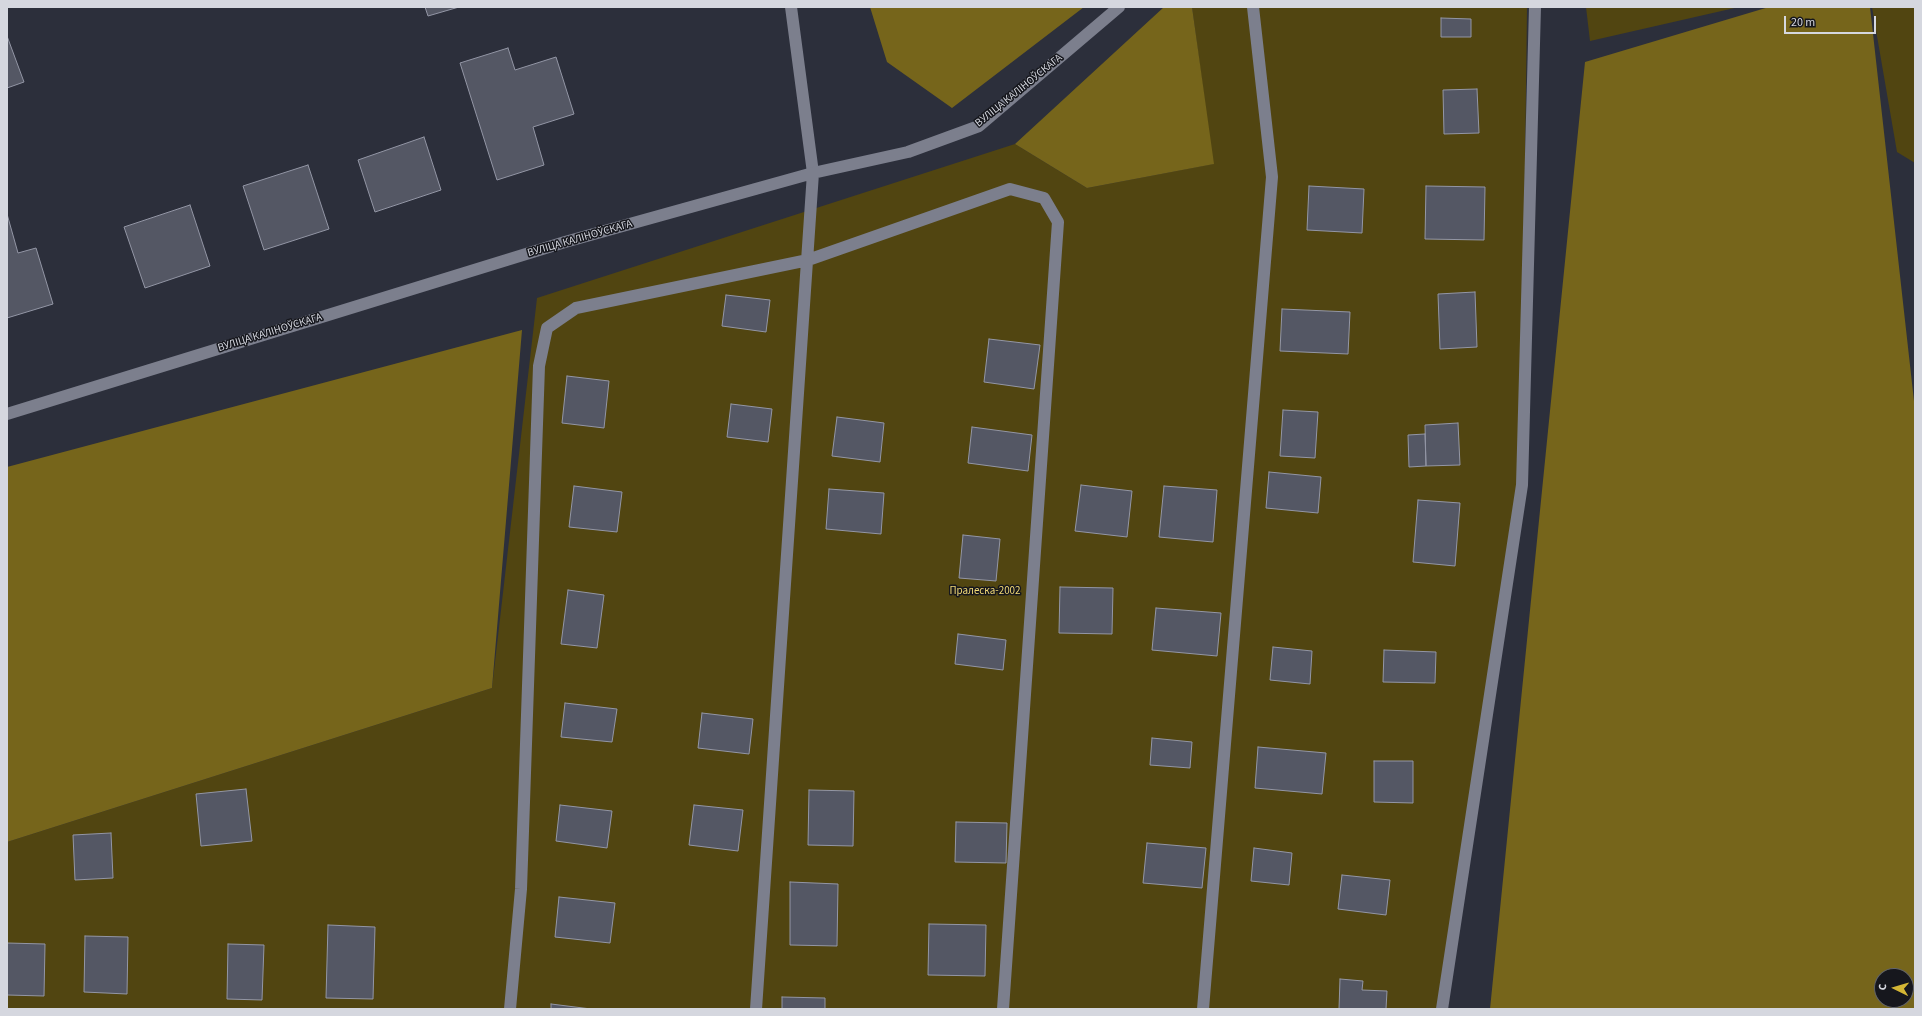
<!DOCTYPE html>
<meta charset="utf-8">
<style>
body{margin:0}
#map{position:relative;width:1922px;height:1016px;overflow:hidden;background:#2c2f3b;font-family:"Source Sans 3",sans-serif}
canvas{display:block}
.frame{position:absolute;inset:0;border:8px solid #d5d7df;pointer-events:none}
.north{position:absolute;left:1874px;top:968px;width:40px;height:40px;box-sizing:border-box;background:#16171d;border:1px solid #62646b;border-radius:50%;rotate:275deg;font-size:11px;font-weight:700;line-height:16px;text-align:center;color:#d5d7df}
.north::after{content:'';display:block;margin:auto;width:14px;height:18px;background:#d4b635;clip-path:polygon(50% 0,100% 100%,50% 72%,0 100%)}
.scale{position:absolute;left:1784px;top:16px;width:92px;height:18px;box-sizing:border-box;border:2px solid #d5d7df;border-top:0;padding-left:5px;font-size:12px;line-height:14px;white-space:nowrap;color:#d5d7df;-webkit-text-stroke:3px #16171d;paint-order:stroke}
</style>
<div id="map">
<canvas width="1922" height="1016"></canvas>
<div class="frame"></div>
<div class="north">С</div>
<div class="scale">20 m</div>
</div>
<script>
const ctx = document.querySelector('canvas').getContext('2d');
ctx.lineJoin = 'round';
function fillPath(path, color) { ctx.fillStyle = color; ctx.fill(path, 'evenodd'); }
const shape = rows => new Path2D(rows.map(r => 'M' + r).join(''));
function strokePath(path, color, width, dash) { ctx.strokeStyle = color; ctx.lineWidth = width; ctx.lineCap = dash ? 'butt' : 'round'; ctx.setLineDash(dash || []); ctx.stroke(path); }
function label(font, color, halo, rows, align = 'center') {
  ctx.font = font + ' "Source Sans 3",sans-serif'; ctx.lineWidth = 3; ctx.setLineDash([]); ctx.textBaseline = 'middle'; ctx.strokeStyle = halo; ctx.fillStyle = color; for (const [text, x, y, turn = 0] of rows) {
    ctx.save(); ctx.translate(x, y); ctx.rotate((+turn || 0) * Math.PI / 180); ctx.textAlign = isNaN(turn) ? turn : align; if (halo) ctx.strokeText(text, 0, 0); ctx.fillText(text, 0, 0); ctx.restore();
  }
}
const green = shape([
 [1192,7,1527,7,1521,485,1438,1009,7,1009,7,842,492,688,537,298,1015,144,1087,188,1213,164],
 [1586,7,1739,7,1590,41],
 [1872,7,1915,7,1915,163,1897,152]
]);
const forest = shape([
 [870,7,1084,7,952,108,887,62],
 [1164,7,1192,7,1214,164,1087,188,1015,144],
 [1769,7,1870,7,1915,410,1915,1009,1490,1009,1585,62],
 [1882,976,1906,976,1906,1000,1882,1000],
 [522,330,492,688,7,842,7,467]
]);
const building = shape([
 [425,7,459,7,428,16,425,7],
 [1441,18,1471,19,1471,37,1441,37,1441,18],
 [7,36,24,82,7,88,7,36],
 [508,48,515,70,556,57,574,114,533,127,544,165,497,180,460,63,508,48],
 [1477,89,1479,133,1444,134,1443,90,1477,89],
 [424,137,441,190,375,212,358,160,424,137],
 [308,165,329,229,264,250,243,186,308,165],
 [1309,186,1364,189,1362,233,1307,230,1309,186],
 [1426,186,1485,187,1484,240,1425,239,1426,186],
 [190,205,210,266,145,288,124,227,190,205],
 [7,214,18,253,36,248,53,304,7,318,7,214],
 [1475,292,1477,347,1440,349,1438,294,1475,292],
 [726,295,770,300,766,332,722,326,726,295],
 [1282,309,1350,312,1348,354,1280,351,1282,309],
 [989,339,1040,345,1034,389,984,382,989,339],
 [567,376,609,381,604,428,562,423,567,376],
 [731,404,772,409,768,442,727,437,731,404],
 [1283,410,1318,412,1315,458,1280,456,1283,410],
 [837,417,884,423,880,462,832,456,837,417],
 [1458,423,1460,465,1426,466,1425,425,1458,423],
 [972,427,1032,435,1028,471,968,463,972,427],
 [1425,434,1426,466,1409,467,1408,435,1425,434],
 [1269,472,1321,477,1318,513,1266,508,1269,472],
 [1081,485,1132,491,1127,537,1075,531,1081,485],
 [574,486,622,492,617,532,569,527,574,486],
 [1164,486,1217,490,1213,542,1159,537,1164,486],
 [829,489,884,493,881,534,826,529,829,489],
 [1418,500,1460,503,1455,566,1413,562,1418,500],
 [963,535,1000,539,996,581,959,578,963,535],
 [1060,587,1113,588,1112,634,1059,633,1060,587],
 [568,590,604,595,597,648,561,644,568,590],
 [1156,608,1221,613,1217,656,1152,650,1156,608],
 [958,634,1006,640,1003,670,955,664,958,634],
 [1273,647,1312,651,1310,684,1270,680,1273,647],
 [1384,650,1436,652,1435,683,1383,682,1384,650],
 [565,703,617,709,612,742,561,737,565,703],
 [702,713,753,719,749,754,698,748,702,713],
 [1152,738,1192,742,1190,768,1150,765,1152,738],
 [1258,747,1326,753,1322,794,1255,788,1258,747],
 [1374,761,1413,761,1413,803,1374,802,1374,761],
 [246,789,252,841,201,846,196,794,246,789],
 [809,790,854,791,853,846,808,845,809,790],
 [560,805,612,811,607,848,556,841,560,805],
 [694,805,743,810,738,851,689,845,694,805],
 [956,822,1007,823,1006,863,955,862,956,822],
 [111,833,113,878,75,880,73,835,111,833],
 [1147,843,1206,848,1202,888,1143,883,1147,843],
 [1254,848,1292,853,1289,885,1251,881,1254,848],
 [1342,875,1390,880,1386,915,1338,909,1342,875],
 [790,882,838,884,837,946,790,945,790,882],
 [559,897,615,903,610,943,555,937,559,897],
 [929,924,986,925,985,976,928,975,929,924],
 [328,925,375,927,373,999,326,998,328,925],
 [85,936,128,937,127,994,84,992,85,936],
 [7,943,45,944,44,996,7,995,7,943],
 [228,944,264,945,262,1000,227,999,228,944],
 [1340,979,1363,981,1362,990,1387,991,1386,1009,1339,1009,1340,979],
 [782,997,825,998,825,1009,782,1009,782,997],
 [551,1004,591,1009,551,1009,551,1004]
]);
const lane = shape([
 [791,7,813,173]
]);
const street = shape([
 [7,414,565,242,813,173,908,152,979,126,1119,7],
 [510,1009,521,889,539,366,547,328,576,308,808,260,1010,189,1044,198,1058,222,1003,1009],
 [756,1009,813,173],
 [1203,1009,1272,177,1253,7],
 [1442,1009,1522,485,1535,7]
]);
const streetNames = [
 ["ВУЛІЦА КАЛІНОЎСКАГА",1019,91,-39],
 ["ВУЛІЦА КАЛІНОЎСКАГА",580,239,-16],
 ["ВУЛІЦА КАЛІНОЎСКАГА",270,333,-17]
];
const parkNames = [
 ["Пралеска-2002",985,592]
];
fillPath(green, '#514511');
fillPath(forest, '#76651b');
fillPath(building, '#545764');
strokePath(building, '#9396a5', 1);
strokePath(lane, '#7c7f8d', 12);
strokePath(street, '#7c7f8d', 12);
label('11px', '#d5d7df', '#16171d', streetNames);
label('11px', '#f1d875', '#16171d', parkNames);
</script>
